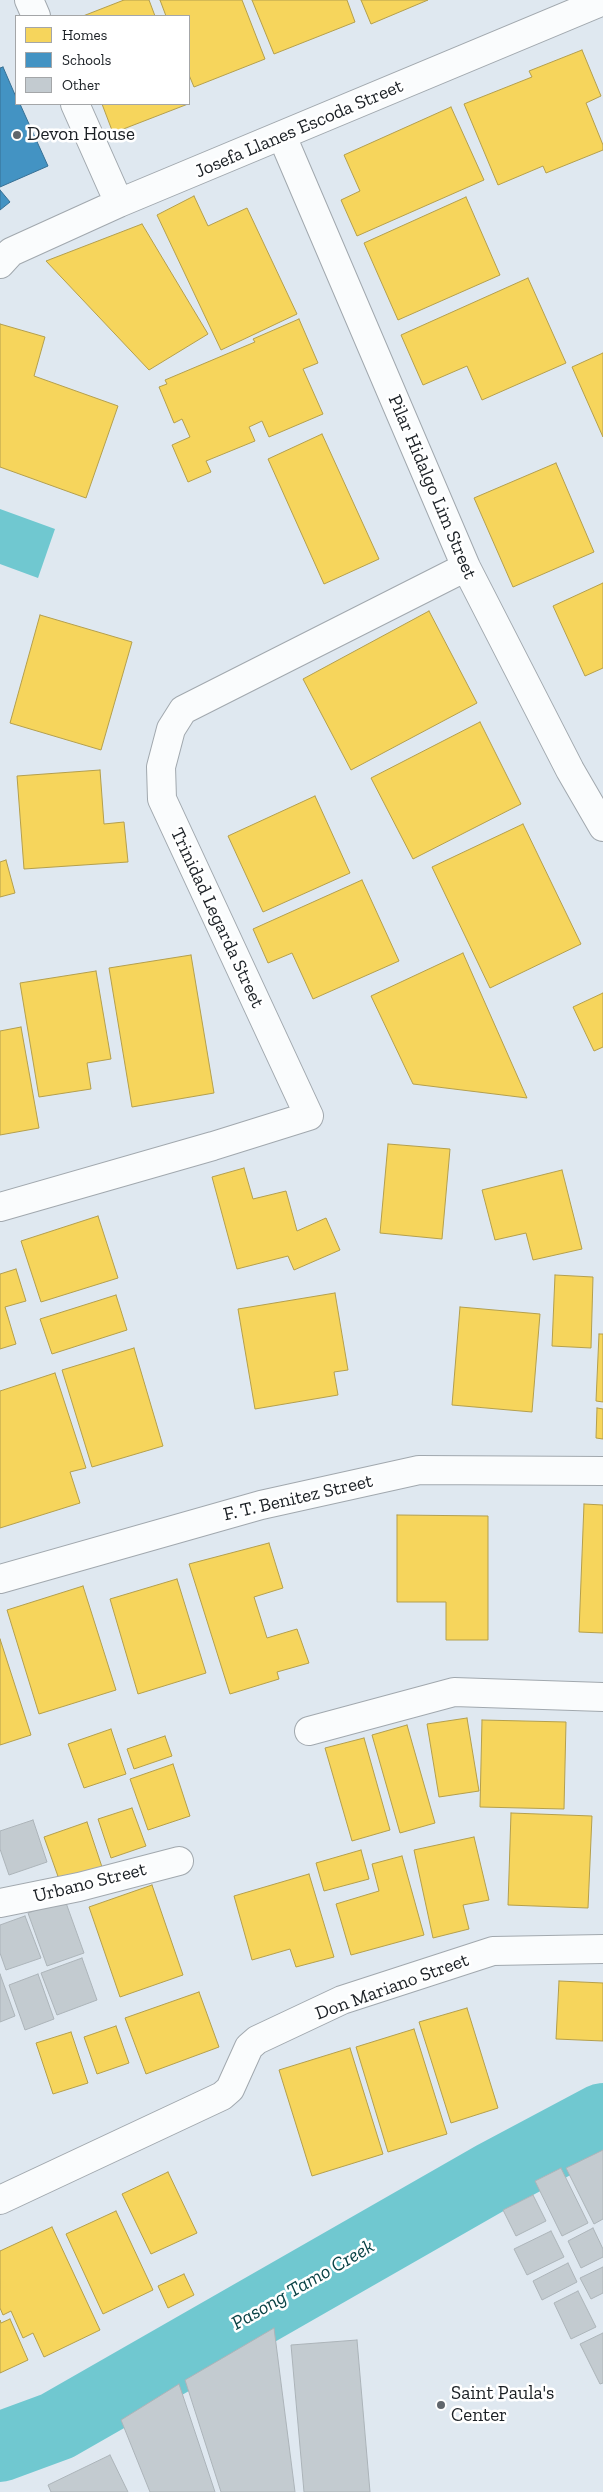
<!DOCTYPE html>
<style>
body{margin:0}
#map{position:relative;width:603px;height:2492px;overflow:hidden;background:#dfe8f0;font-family:"Zilla Slab",serif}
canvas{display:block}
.legend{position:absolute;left:15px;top:15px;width:175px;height:90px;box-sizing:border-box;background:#fff;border:1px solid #a4a6a8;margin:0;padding:6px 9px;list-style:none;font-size:15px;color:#1b2025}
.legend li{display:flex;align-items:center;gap:10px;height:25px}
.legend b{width:25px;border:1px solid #a4a6a8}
</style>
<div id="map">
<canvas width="603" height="2492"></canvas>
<ul class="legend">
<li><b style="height:14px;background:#f6d55c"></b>Homes</li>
<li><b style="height:14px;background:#4393c3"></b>Schools</li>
<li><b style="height:14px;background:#c3cbd0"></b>Other</li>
</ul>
</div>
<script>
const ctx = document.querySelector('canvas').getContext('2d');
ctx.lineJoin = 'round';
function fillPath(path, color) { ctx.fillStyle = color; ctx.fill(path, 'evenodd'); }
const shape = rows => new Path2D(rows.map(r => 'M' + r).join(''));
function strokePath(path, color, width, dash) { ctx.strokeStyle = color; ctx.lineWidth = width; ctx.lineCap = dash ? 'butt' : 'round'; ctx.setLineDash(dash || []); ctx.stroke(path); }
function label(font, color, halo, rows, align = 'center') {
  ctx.font = font + ' "Zilla Slab",serif'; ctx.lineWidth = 5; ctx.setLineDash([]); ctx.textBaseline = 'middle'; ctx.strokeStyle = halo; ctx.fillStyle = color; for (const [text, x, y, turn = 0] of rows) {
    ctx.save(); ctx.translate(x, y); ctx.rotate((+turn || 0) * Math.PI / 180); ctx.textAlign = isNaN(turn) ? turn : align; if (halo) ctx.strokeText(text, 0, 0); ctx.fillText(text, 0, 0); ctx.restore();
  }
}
const water = shape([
 [0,509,55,529,38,578,0,564]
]);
const homes = shape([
 [124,0,149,0,155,16,83,16,124,0],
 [160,0,242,0,265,59,194,87,189,75,189,16,166,16,160,0],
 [252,0,347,0,355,22,274,54,252,0],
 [361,0,428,0,371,24,361,0],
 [582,50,601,96,586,103,603,145,603,150,546,173,543,166,498,185,464,104,532,77,529,71,582,50],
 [102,104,188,104,113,133,102,104],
 [451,107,484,180,357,236,341,200,360,191,344,155,451,107],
 [194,196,208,226,247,208,297,314,221,350,157,215,194,196],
 [466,197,500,275,398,320,364,243,466,197],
 [142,224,208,334,149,370,46,261,142,224],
 [528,278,566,363,482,400,467,366,423,385,401,335,528,278],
 [299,319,318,363,303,369,323,414,269,437,262,421,249,427,255,441,206,461,211,472,188,482,172,445,190,437,182,419,174,423,159,387,167,384,165,380,255,342,253,339,299,319],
 [0,324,45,337,34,376,118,406,86,498,0,467,0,324],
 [603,353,603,437,572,367,603,353],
 [322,434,379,559,324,584,268,459,322,434],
 [556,463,594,552,513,587,474,498,556,463],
 [603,583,603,668,585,676,553,606,603,583],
 [429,611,477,703,351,770,303,679,429,611],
 [40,615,132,642,101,750,10,723,40,615],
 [480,722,521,804,413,859,371,778,480,722],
 [100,770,104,824,124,822,128,862,24,869,17,776,100,770],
 [315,796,350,873,263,912,228,836,315,796],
 [523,824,581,944,490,988,432,867,523,824],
 [6,860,15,893,0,897,0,862,6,860],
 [362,880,399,961,313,999,292,953,268,963,253,929,362,880],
 [463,953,527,1098,413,1084,371,996,463,953],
 [191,955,214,1093,132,1107,109,968,191,955],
 [96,971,111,1059,87,1063,91,1089,39,1097,20,983,96,971],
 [603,993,603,1047,594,1051,573,1007,603,993],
 [21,1027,39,1128,0,1135,0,1031,21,1027],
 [388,1144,450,1149,442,1239,380,1233,388,1144],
 [244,1168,253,1199,286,1191,297,1231,326,1218,340,1250,294,1270,288,1256,237,1269,212,1177,244,1168],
 [562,1170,582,1249,533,1260,526,1233,495,1240,482,1190,562,1170],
 [98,1216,118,1278,41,1302,21,1241,98,1216],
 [16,1269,26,1301,5,1307,16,1344,0,1349,0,1274,16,1269],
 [555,1275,593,1277,591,1348,552,1346,555,1275],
 [335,1293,348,1370,334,1372,338,1395,255,1409,238,1309,335,1293],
 [116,1295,127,1330,52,1354,40,1319,116,1295],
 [460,1307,540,1314,532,1412,452,1405,460,1307],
 [599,1334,603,1334,603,1402,596,1401,599,1334],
 [134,1348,163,1446,92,1467,62,1370,134,1348],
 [55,1373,86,1468,70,1472,80,1503,0,1528,0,1391,55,1373],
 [597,1408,603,1409,603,1439,596,1438,597,1408],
 [584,1504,603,1505,603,1633,579,1632,584,1504],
 [397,1515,488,1516,488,1640,446,1640,446,1602,397,1602,397,1515],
 [269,1543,283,1588,254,1597,267,1638,297,1629,309,1663,277,1672,279,1679,230,1694,189,1564,269,1543],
 [177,1579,206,1673,138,1694,110,1599,177,1579],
 [83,1586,116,1690,39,1714,7,1610,83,1586],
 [0,1639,31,1735,0,1745,0,1639],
 [467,1718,479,1791,439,1797,427,1724,467,1718],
 [482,1720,566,1722,564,1809,480,1807,482,1720],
 [407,1725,435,1823,400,1833,372,1735,407,1725],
 [111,1729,126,1774,84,1788,68,1744,111,1729],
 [165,1736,172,1756,134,1769,127,1749,165,1736],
 [364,1738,390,1830,352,1841,325,1748,364,1738],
 [173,1764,190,1816,148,1830,130,1779,173,1764],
 [132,1808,146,1846,111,1858,98,1819,132,1808],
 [511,1813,592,1816,588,1908,508,1905,511,1813],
 [87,1822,102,1867,60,1882,44,1837,87,1822],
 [474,1837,489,1900,463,1905,469,1929,433,1938,414,1850,474,1837],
 [361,1850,369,1879,324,1891,316,1863,361,1850],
 [402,1856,424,1935,351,1955,336,1904,379,1891,372,1864,402,1856],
 [309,1874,334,1957,296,1967,290,1949,252,1960,234,1896,309,1874],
 [152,1885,183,1975,120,1997,89,1907,152,1885],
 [559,1981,603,1983,603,2041,556,2039,559,1981],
 [199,1992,219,2047,146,2074,125,2018,199,1992],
 [467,2008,498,2108,451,2123,419,2022,467,2008],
 [116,2026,129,2063,97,2074,84,2037,116,2026],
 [414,2029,447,2134,388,2152,356,2047,414,2029],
 [71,2032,88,2083,53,2094,36,2043,71,2032],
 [350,2048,383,2154,312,2176,279,2070,350,2048],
 [168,2172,197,2233,151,2254,122,2194,168,2172],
 [116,2211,153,2290,103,2314,66,2234,116,2211],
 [52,2227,100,2330,44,2357,33,2333,23,2338,11,2311,3,2315,0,2308,0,2251,52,2227],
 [184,2274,194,2295,168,2308,158,2286,184,2274],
 [10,2319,28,2360,0,2373,0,2320,1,2323,10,2319]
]);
const schools = shape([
 [3,67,16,97,16,104,20,104,48,166,0,187,0,68,3,67],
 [0,190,10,202,0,210,0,190]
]);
const river = shape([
 [0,2447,57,2426,494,2176,603,2118]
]);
const building = shape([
 [33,1820,47,1862,9,1875,0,1849,0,1831,33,1820],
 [65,1900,84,1953,47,1966,28,1913,65,1900],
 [25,1916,41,1958,6,1970,0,1953,0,1925,25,1916],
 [82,1958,97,2000,57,2015,41,1973,82,1958],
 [0,1974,15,2016,0,2022,0,1974],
 [38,1974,54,2019,25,2030,9,1985,38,1974],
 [603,2150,603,2219,594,2224,566,2168,603,2150],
 [561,2168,588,2223,562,2236,535,2181,561,2168],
 [533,2195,546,2221,516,2236,503,2210,533,2195],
 [593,2228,603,2249,603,2257,581,2268,568,2241,593,2228],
 [551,2231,564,2257,527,2275,514,2249,551,2231],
 [568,2263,577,2282,542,2300,533,2281,568,2263],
 [603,2267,603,2293,591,2299,580,2278,603,2267],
 [578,2291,596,2327,571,2339,554,2303,578,2291],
 [274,2328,295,2492,221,2492,185,2380,274,2328],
 [603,2333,603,2383,600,2384,580,2344,603,2333],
 [357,2340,370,2492,304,2492,291,2345,357,2340],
 [179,2384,215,2492,150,2492,121,2420,179,2384],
 [110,2455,128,2492,51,2492,48,2485,110,2455]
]);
const street = shape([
 [29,0,36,16],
 [75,104,119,203],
 [282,136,466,567,570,770,603,827],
 [0,264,11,252,119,203,603,1],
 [0,1207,213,1146,309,1116,162,799,161,767,171,729,183,710,466,567],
 [0,1579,261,1505,419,1470,603,1471],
 [309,1731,454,1692,603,1697],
 [0,1903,79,1887,179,1861],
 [0,2200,222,2096,230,2089,249,2047,257,2040,342,2000,493,1951,603,1949]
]);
const markers = [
 [17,135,5,"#60666c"],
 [441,2405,5,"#60666c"]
];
const streetNames = [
 ["Josefa Llanes Escoda Street",299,129,-23],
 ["Pilar Hidalgo Lim Street",432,487,67],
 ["Trinidad Legarda Street",217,918,65],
 ["F. T. Benitez Street",298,1498,-13],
 ["Urbano Street",90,1883,-14],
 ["Don Mariano Street",392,1987,-20]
];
const poiNames = [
 ["Devon House",27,135],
 ["Saint Paula's",451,2394],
 ["Center",451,2416]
];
const waterNames = [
 ["Pasong Tamo Creek",303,2285,-30]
];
fillPath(water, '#70c8d0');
fillPath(homes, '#f6d55c');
strokePath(homes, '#b49f4c', 1);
fillPath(schools, '#4393c3');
strokePath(schools, '#377094', 1);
strokePath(river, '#70c8d0', 70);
fillPath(building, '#c3cbd0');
strokePath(building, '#acb4b9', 1);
strokePath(street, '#a1a8ae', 30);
strokePath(street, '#fafcfd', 28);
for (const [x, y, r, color] of markers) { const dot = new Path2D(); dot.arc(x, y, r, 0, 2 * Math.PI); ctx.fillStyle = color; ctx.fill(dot); strokePath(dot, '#fff', 2); }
label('19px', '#1b2025', '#fff', streetNames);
label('19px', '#1b2025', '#fff', poiNames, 'left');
label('italic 20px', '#094245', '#fff', waterNames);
</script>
